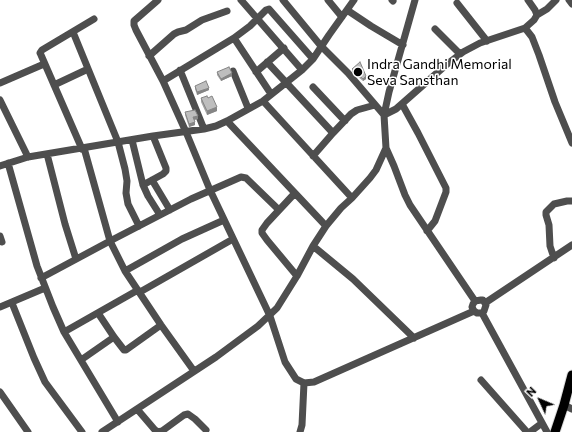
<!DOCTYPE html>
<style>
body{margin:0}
#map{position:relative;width:572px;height:432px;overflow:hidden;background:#fff;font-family:Commissioner,sans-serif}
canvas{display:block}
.north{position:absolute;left:520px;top:380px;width:40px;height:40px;-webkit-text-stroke:3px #fff;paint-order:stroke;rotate:314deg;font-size:11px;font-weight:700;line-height:16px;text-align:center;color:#000}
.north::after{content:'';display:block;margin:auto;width:14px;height:18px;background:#000;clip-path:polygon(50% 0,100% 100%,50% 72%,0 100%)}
</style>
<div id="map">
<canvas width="572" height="432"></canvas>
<div class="north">N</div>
</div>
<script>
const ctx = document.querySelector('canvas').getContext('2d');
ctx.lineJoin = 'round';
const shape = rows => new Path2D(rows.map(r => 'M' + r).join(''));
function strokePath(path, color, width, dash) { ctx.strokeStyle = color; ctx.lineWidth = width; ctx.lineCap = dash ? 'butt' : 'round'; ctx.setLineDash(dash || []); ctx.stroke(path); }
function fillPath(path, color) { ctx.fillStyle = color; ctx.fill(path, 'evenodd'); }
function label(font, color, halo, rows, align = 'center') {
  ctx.font = font + ' Commissioner,sans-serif'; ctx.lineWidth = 3; ctx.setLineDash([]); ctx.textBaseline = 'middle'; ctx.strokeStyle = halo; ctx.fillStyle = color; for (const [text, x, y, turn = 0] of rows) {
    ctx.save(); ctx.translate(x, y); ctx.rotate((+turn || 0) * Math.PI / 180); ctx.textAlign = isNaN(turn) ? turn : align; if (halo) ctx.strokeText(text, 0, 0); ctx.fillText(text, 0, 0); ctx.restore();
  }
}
const minor = shape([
 [158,0,134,21,134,25,136,30,163,81,186,132,210,190,270,316,285,362,296,379,304,383,314,382,474,311,477,313,482,313,484,311,486,305,483,300,481,300,475,301,473,304,472,307,474,311],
 [241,0,302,70],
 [283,0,321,46,348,73,384,115,396,109,446,65,463,52,480,43,525,28,534,20,537,15,547,9,556,0],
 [328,0,342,17],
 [392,0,393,1],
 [528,0,535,10,537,15],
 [569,0,572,4],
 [457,3,487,41],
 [347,10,371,26,403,45],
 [525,28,532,37,539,55,555,102,572,143],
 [435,29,460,54],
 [73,32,118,142,125,169,127,181,126,193,128,204,139,226],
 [234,38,271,94],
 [149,56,174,34,178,32,186,30,202,20,227,11],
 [267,62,333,133],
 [180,70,204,129],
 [233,71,248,108],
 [256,72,284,48],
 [163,81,234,38,250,26,266,10,269,9,313,59],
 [0,83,44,64],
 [54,85,88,69],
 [313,87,345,121],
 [0,100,28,157],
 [263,101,352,198],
 [402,104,418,133,446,188,446,192,435,221,427,231],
 [227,121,326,226],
 [132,140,143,185,148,196,160,215],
 [84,148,110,241,125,271,161,325,194,371],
 [386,148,394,166,405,195,410,205,475,301],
 [82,149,41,55,40,53,42,50,94,19],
 [47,154,65,224,76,259],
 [313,156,333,133,351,114,357,110,375,105],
 [8,163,37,266,53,307,64,332,118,422],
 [0,166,28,157,153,136,204,129,216,126,227,121,263,101,302,70,313,59,329,35,354,0],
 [152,180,170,210],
 [143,185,163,174,166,171,166,168,153,136],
 [295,193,267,223,262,230,262,233,267,240,297,276],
 [0,236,2,242],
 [313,246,353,279,414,338],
 [554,258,550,246,549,225,546,215,546,212,554,204,567,201,572,201],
 [125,271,182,239,224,220],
 [41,278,110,241,191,199,241,177,246,178,279,210],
 [140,292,233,239],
 [12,303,34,358,45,382,82,432],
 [485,303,572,245],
 [0,307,45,288],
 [98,313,114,337,124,350,126,350,161,325],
 [482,313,547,432],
 [64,332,138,290],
 [81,360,114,337],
 [481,380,527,432],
 [0,392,28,432],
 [564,405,572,409],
 [137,409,155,430,158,432,162,431,184,415,188,414,195,419,206,430],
 [102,432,216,357,258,326,277,308,297,276,313,246,326,226,341,208,352,198,370,178,376,170,386,148,384,115,389,92,415,0],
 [300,432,302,425,304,383],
 [530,432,542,423]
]);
const major = shape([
 [555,432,564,405,572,375]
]);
const wall = shape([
 [352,69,366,79,363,81,352,72],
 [217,72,232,76,221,81,217,75],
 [195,86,209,90,197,95,195,89],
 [201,98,208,98,217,111,207,115,201,102],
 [185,112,198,119,194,120,195,125,189,127,185,115]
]);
const shadedWall = shape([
 [232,73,232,76,221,81,221,79],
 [366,76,366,79,363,81,363,79],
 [209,88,209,90,197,95,197,92],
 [217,107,217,111,207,115,207,111],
 [198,116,198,119,193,120,193,117],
 [195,122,195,125,189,127,189,124]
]);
const building = shape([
 [360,62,366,76,363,79,352,69,360,62],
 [229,67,232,73,221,79,217,72,229,67],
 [206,81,209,88,197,92,195,86,206,81],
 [207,96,208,98,212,96,217,107,207,111,201,98,207,96],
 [195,110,198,116,193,117,195,122,189,124,185,112,195,110]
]);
const markers = [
 [358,72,5,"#000"]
];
const poiNames = [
 ["Indra Gandhi Memorial",367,64],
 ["Seva Sansthan",367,80]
];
strokePath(major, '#dbdbdb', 11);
strokePath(minor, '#4e4e4e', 7);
strokePath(major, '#000', 9);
fillPath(wall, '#a3a3a3');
fillPath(shadedWall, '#858585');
fillPath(building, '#bebebe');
strokePath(building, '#858585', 1);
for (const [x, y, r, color] of markers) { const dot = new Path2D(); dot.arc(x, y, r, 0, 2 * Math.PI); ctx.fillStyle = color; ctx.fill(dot); strokePath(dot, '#fff', 1.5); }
label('14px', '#000', '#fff', poiNames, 'left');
</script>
